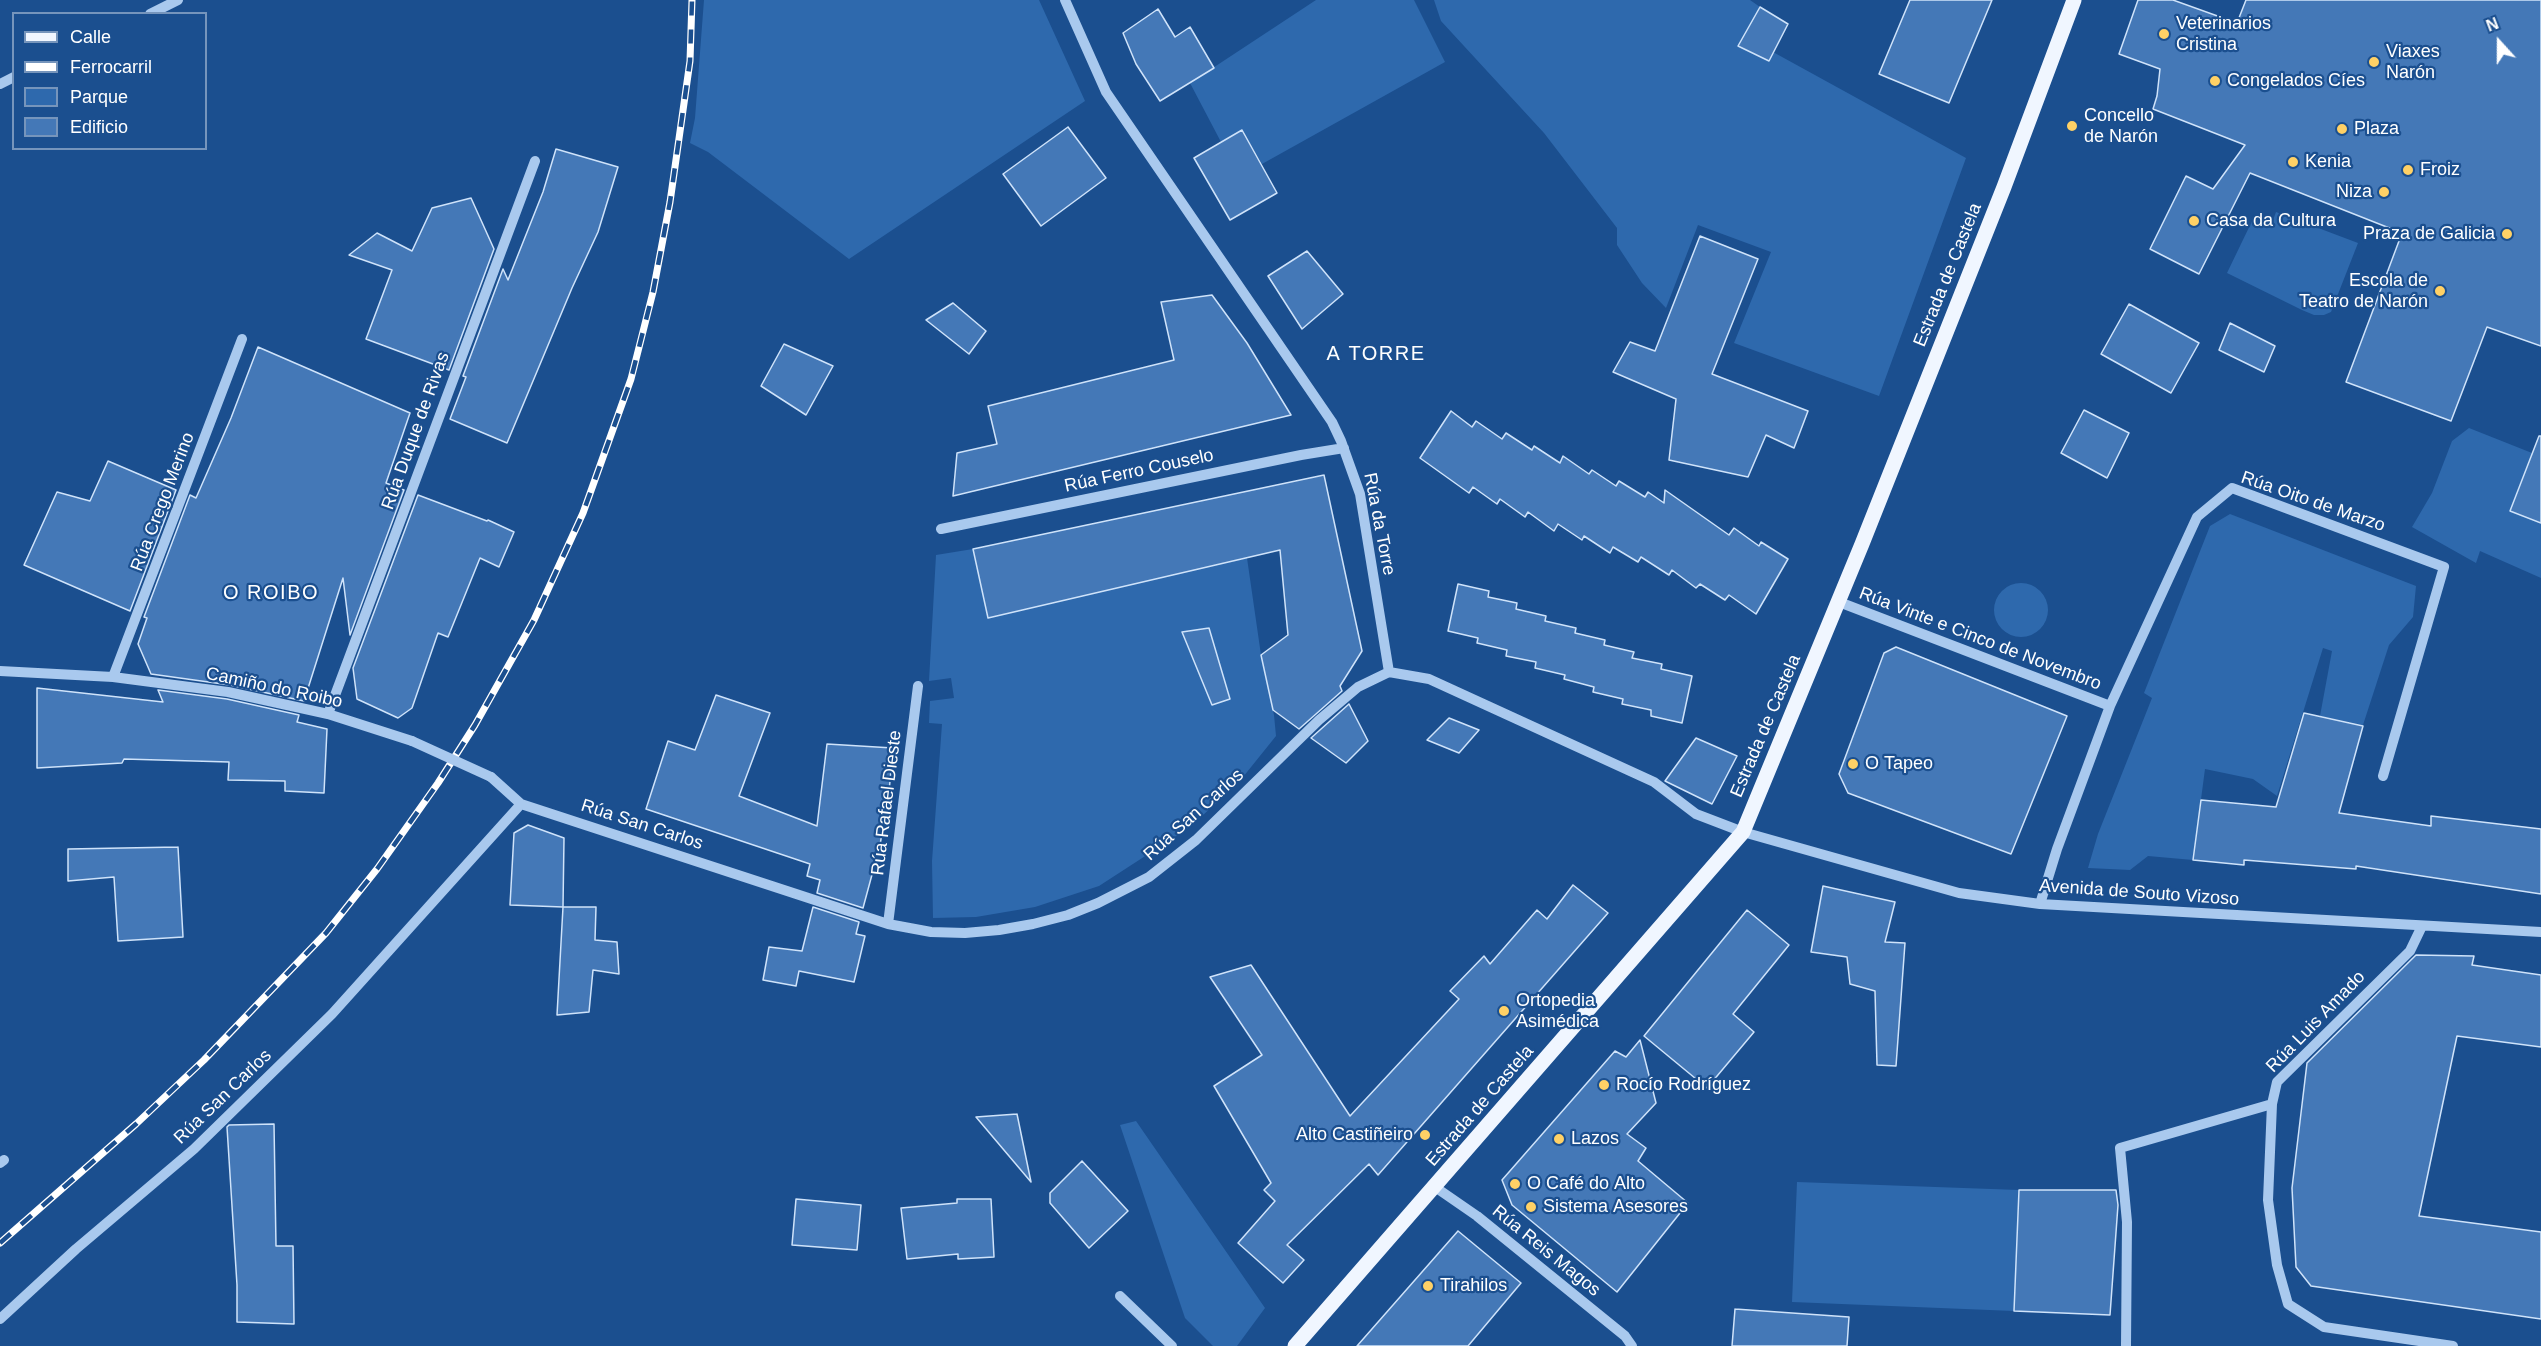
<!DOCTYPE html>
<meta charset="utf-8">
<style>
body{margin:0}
#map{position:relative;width:2541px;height:1346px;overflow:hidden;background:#1b4f8f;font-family:Arial,sans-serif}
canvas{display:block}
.legend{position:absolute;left:12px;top:12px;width:195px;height:138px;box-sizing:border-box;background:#1b4f8f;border:2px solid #7695bc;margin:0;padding:8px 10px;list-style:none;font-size:18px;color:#fff}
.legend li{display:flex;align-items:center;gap:12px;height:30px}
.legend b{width:30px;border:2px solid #7695bc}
.north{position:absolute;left:2469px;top:12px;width:60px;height:60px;-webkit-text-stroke:4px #1b4f8f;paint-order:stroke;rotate:339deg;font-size:16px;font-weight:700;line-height:24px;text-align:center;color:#fff}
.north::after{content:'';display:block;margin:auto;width:21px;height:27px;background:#fff;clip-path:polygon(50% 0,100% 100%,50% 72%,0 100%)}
</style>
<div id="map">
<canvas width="2541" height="1346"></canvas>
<ul class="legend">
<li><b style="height:8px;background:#f0f6ff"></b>Calle</li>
<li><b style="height:8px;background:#fff"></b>Ferrocarril</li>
<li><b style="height:16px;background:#2e69ad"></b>Parque</li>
<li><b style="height:16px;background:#4478b7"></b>Edificio</li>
</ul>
<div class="north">N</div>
</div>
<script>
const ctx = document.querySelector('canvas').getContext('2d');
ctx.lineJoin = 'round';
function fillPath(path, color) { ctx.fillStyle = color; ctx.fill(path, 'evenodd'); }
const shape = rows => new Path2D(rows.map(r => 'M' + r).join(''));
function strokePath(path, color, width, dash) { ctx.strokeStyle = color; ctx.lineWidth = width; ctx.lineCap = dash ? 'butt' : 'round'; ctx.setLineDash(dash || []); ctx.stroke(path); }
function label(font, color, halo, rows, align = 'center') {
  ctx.font = font + ' Arial,sans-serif'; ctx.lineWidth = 4.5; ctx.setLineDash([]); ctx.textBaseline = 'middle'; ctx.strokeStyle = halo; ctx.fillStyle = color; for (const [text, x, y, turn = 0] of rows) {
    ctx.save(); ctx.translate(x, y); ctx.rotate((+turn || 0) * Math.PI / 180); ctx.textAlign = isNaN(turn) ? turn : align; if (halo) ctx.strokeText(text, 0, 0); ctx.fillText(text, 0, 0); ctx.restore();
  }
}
const green = shape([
 [704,0,1039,0,1085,101,849,259,708,152,690,143,695,118],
 [1316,0,1414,0,1445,62,1262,164,1242,130,1221,142,1190,83],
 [1434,0,1750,0,1760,7,1738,46,1768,60,1773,52,1966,158,1879,396,1734,343,1771,252,1698,225,1666,308,1642,283,1617,245,1617,228,1544,133,1441,21],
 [2276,212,2358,243,2331,312,2324,315,2314,315,2302,310,2227,273,2254,217,2272,223],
 [2469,428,2532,453,2510,511,2541,523,2541,578,2480,551,2476,563,2412,527,2432,493,2452,441],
 [2230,514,2416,586,2413,617,2389,645,2363,725,2320,716,2332,651,2323,648,2277,796,2253,779,2205,769,2193,860,2148,856,2130,870,2088,868,2098,834,2152,698,2144,693,2210,526],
 [1054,532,1068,598,1247,558,1261,655,1274,715,1276,736,1239,782,1190,827,1099,886,1035,907,976,917,933,918,932,861,942,724,929,723,930,701,954,698,951,678,929,681,936,555,973,549,988,618,1027,609,1013,540],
 '1994 610a27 27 0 1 1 54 0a27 27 0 1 1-54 0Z',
 [1136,1121,1265,1308,1237,1346,1213,1346,1185,1318,1120,1125],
 [1797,1182,2019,1190,2014,1311,1792,1302]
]);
const building = shape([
 [1910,0,1992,0,1949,103,1879,74,1910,0],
 [2138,0,2173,0,2237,23,2246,0,2541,0,2541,346,2487,327,2451,421,2346,382,2402,233,2250,173,2199,274,2150,249,2186,176,2213,189,2245,145,2153,109,2157,96,2160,69,2119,54,2138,0],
 [1760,7,1788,24,1769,61,1738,46,1760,7],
 [1158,9,1175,37,1190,27,1214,68,1160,101,1136,64,1123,33,1158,9],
 [1068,127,1106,178,1041,226,1003,174,1068,127],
 [1242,130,1277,193,1230,220,1194,158,1242,130],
 [556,149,618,167,598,232,572,288,507,443,450,419,466,377,463,376,503,269,508,280,543,192,556,149],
 [471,198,494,249,449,370,366,339,392,270,349,255,377,233,412,251,432,208,471,198],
 [1700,236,1758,259,1712,374,1808,411,1794,448,1766,435,1748,477,1669,460,1676,399,1613,372,1630,342,1655,351,1700,236],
 [1307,251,1343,294,1302,329,1268,276,1307,251],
 [1212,295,1247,343,1291,415,953,496,957,453,997,444,988,406,1174,360,1161,302,1212,295],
 [953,303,986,331,969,354,926,320,953,303],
 [2129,304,2199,343,2171,393,2101,354,2129,304],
 [2230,323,2275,346,2264,372,2219,350,2230,323],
 [784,344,833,366,806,415,761,386,784,344],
 [258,347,410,413,386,483,404,490,350,635,343,578,304,701,230,685,151,674,138,644,147,618,144,617,190,495,196,498,231,418,258,347],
 [2084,410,2129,433,2107,478,2061,453,2084,410],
 [1451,411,1472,427,1476,421,1502,439,1506,433,1532,450,1534,446,1560,463,1563,456,1589,474,1592,470,1616,486,1619,481,1645,497,1648,492,1664,503,1665,490,1729,535,1734,528,1759,546,1761,542,1788,559,1756,614,1729,595,1725,600,1700,584,1696,588,1672,570,1669,575,1641,557,1638,562,1613,547,1610,553,1584,536,1582,540,1558,524,1554,531,1528,512,1525,517,1500,499,1497,504,1473,487,1469,493,1420,458,1451,411],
 [2539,436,2541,436,2541,523,2510,511,2539,436],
 [108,461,176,490,130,611,24,565,57,492,90,501,108,461],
 [1324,475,1362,651,1340,686,1342,691,1299,729,1273,710,1261,655,1288,635,1280,550,988,618,973,549,1324,475],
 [418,495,487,521,488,520,514,532,499,567,480,558,448,637,438,633,412,708,398,718,357,699,353,668,418,495],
 [1458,584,1489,591,1488,597,1517,603,1516,609,1546,616,1545,621,1576,628,1575,633,1605,640,1604,645,1634,652,1632,658,1662,664,1661,669,1692,676,1682,723,1651,716,1651,710,1622,704,1623,699,1593,692,1594,687,1564,679,1565,675,1535,668,1536,662,1506,656,1507,650,1477,643,1478,638,1448,631,1458,584],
 [1209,628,1230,699,1212,705,1182,632,1209,628],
 [1896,647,2067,716,2011,854,1848,793,1839,774,1884,653,1896,647],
 [37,688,163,702,158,690,227,699,299,715,297,722,327,729,324,793,285,791,285,781,228,780,229,762,124,759,122,763,37,768,37,688],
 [716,695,770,713,739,796,817,826,827,744,893,748,889,792,880,845,863,908,817,893,820,880,807,876,810,864,646,809,668,741,695,750,716,695],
 [1349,704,1368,741,1346,763,1311,738,1349,704],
 [2304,713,2363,726,2339,813,2431,826,2431,816,2541,829,2541,894,2356,866,2356,869,2244,860,2244,865,2193,860,2201,800,2276,807,2304,713],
 [1449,718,1479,730,1459,753,1427,740,1449,718],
 [1696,738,1737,756,1712,804,1665,781,1696,738],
 [528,825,564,838,563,907,510,905,514,833,528,825],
 [178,847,183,937,118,941,114,877,68,881,68,849,178,847],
 [1573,885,1608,913,1378,1175,1369,1164,1287,1245,1304,1260,1283,1283,1238,1243,1275,1201,1264,1190,1271,1183,1214,1086,1262,1055,1210,977,1251,965,1350,1116,1459,999,1450,991,1484,956,1490,964,1537,910,1547,919,1573,885],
 [1823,886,1895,902,1885,942,1905,943,1896,1066,1877,1065,1875,991,1850,984,1847,957,1811,952,1823,886],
 [563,907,596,907,595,940,617,942,619,974,593,970,589,1012,557,1015,563,907],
 [813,907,859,922,856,934,865,936,854,982,799,971,796,986,763,980,769,947,802,951,813,907],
 [1747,910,1789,945,1733,1014,1754,1032,1707,1088,1644,1036,1747,910],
 [2416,955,2474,956,2472,965,2541,975,2541,1047,2457,1036,2419,1216,2541,1232,2541,1319,2311,1286,2296,1267,2292,1188,2307,1063,2416,955],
 [1640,1040,1656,1103,1627,1134,1646,1148,1638,1161,1688,1203,1617,1292,1512,1205,1502,1180,1615,1051,1626,1057,1640,1040],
 [1017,1114,1031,1182,976,1117,1017,1114],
 [274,1124,276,1246,293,1246,294,1324,237,1322,237,1285,227,1127,229,1125,274,1124],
 [1082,1161,1128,1211,1089,1248,1050,1203,1050,1193,1082,1161],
 [2019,1190,2116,1190,2118,1205,2110,1315,2014,1311,2019,1190],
 [796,1199,861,1205,857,1250,792,1245,796,1199],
 [957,1199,991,1199,994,1257,958,1259,958,1254,907,1259,901,1208,957,1203,957,1199],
 [1458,1231,1521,1283,1468,1346,1357,1346,1458,1231],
 [1735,1309,1849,1317,1847,1346,1732,1346,1735,1309]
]);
const minor = shape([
 [1065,0,1106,92,1332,422,1341,441,1360,494,1389,672],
 [150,14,178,0],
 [0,84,14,77],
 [941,529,1301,455,1344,448],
 [1839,602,2110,706],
 [0,671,113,677,228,692,328,714,412,741],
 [1389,672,1429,679,1654,782,1696,814,1743,832,1959,893,2040,904,2541,932],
 [113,677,242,339],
 [328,714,535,161],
 [491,777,521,804,888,924,931,932,965,933,999,930,1033,924,1068,915,1098,903,1149,877,1196,840,1319,720,1358,687,1389,672],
 [2040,904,2057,849,2110,706,2197,517,2232,488,2444,567,2383,776],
 [888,924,918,686],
 [2422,926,2410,951,2277,1082,2272,1104,2268,1200,2277,1265,2288,1304,2324,1327,2453,1346],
 [0,1163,4,1160],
 [1435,1187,1477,1216,1625,1336,1632,1346],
 [1120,1296,1172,1346],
 [0,1319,76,1249,194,1149,332,1014,521,804],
 [2126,1346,2127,1222,2120,1148,2272,1104]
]);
const major = shape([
 [1295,1346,1743,832,1862,544,2004,187,2074,0]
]);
const rail = shape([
 [0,1243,136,1124,204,1060,326,933,377,869,438,783,475,725,534,620,583,513,631,379,653,292,670,202,690,61,692,0]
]);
const minorBridge = shape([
 [412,741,491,777]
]);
const markers = [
 [2164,34,6,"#ffd166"],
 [2374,62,6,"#ffd166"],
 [2215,81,6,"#ffd166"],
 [2072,126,6,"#ffd166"],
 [2342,129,6,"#ffd166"],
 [2293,162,6,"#ffd166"],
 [2408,170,6,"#ffd166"],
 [2384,192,6,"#ffd166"],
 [2194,221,6,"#ffd166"],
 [2507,234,6,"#ffd166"],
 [2440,291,6,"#ffd166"],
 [1853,764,6,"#ffd166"],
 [1504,1011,6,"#ffd166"],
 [1604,1085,6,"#ffd166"],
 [1425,1135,6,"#ffd166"],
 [1559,1139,6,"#ffd166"],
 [1515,1184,6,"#ffd166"],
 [1531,1207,6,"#ffd166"],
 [1428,1286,6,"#ffd166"]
];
const poiNames = [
 ["Veterinarios",2176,24],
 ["Cristina",2176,45],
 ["Viaxes",2386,52],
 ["Narón",2386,73],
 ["Congelados Cíes",2227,81],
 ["Concello",2084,116],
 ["de Narón",2084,137],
 ["Plaza",2354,129],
 ["Kenia",2305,162],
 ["Froiz",2420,170],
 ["Niza",2372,192,"right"],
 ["Casa da Cultura",2206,221],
 ["Praza de Galicia",2495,234,"right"],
 ["Escola de",2428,281,"right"],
 ["Teatro de Narón",2428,302,"right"],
 ["O Tapeo",1865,764],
 ["Ortopedia",1516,1001],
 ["Asimédica",1516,1022],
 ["Rocío Rodríguez",1616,1085],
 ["Alto Castiñeiro",1413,1135,"right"],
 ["Lazos",1571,1139],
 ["O Café do Alto",1527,1184],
 ["Sistema Asesores",1543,1207],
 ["Tirahilos",1440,1286]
];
const streetNames = [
 ["Estrada de Castela",1948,275,-68],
 ["Rúa Duque de Rivas",416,431,-70],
 ["Rúa Ferro Couselo",1139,471,-12],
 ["Rúa Crego Merino",163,502,-69],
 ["Rúa Oito de Marzo",2313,502,19],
 ["Rúa da Torre",1379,524,79],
 ["Rúa Vinte e Cinco de Novembro",1980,639,21],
 ["Camiño do Roibo",274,688,12],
 ["Estrada de Castela",1766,726,-67],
 ["Rúa Rafael Dieste",887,803,-83],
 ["Rúa San Carlos",1194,815,-42],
 ["Rúa San Carlos",642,825,18],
 ["Avenida de Souto Vizoso",2139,893,4],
 ["Rúa Luis Amado",2316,1022,-46],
 ["Rúa San Carlos",223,1097,-44],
 ["Estrada de Castela",1480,1106,-49],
 ["Rúa Reis Magos",1546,1251,39]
];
const neighbourhoodNames = [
 ["A TORRE",1376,354],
 ["O ROIBO",271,593]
];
fillPath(green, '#2e69ad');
fillPath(building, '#4478b7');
strokePath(building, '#cfe3fa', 1.5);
strokePath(minor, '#a9c9ee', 10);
strokePath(major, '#f0f6ff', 15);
strokePath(rail, '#fff', 7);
strokePath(rail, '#1b4f8f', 4.5, [14]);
strokePath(minorBridge, '#a9c9ee', 10);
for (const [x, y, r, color] of markers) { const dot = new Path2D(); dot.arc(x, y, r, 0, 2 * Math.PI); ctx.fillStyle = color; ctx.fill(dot); strokePath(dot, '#1b4f8f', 2); }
label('18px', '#fff', '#1b4f8f', poiNames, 'left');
label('18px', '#fff', '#1b4f8f', streetNames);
ctx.letterSpacing = '1.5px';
label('20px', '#fff', '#1b4f8f', neighbourhoodNames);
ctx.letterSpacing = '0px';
</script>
